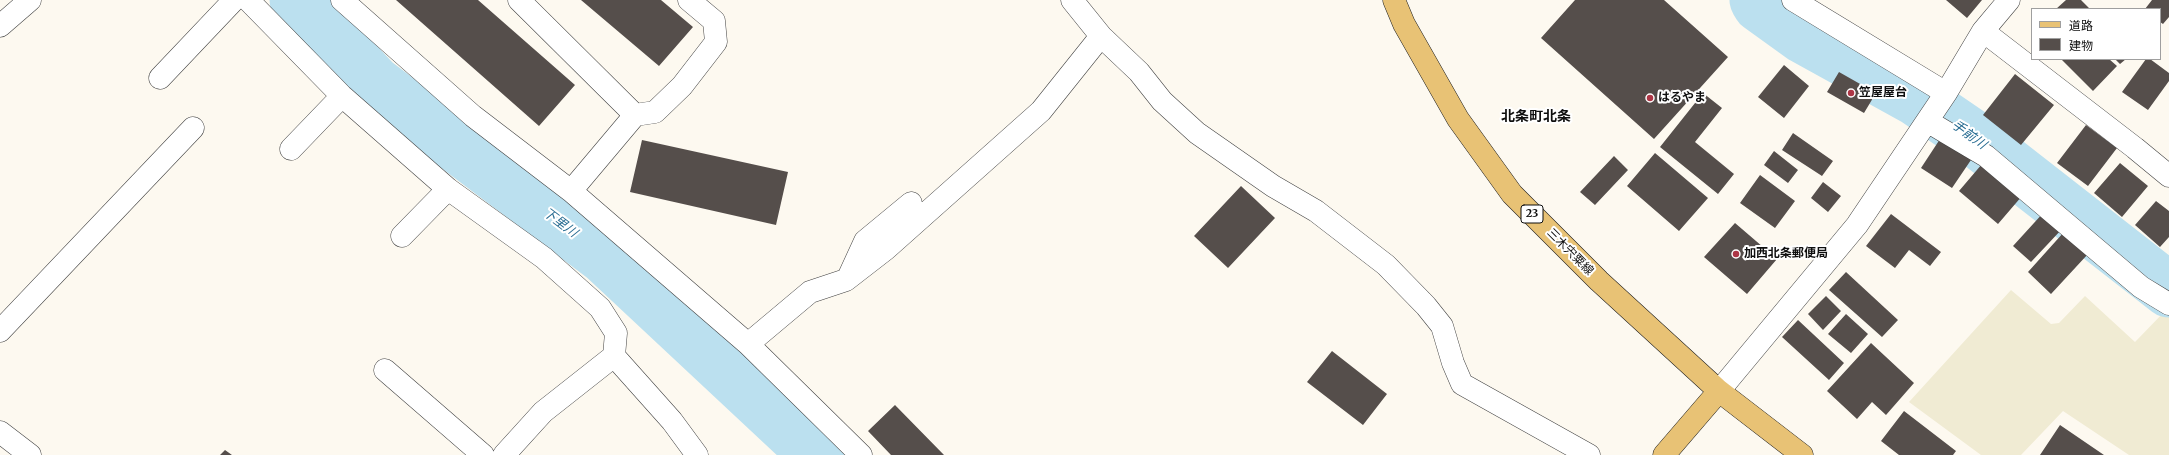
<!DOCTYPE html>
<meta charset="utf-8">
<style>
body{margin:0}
#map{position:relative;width:2169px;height:455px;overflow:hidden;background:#fdf9f0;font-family:Merriweather,"Noto Sans JP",serif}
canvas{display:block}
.legend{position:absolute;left:2031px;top:8px;width:130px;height:52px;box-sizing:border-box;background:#fff;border:1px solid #9f9f9f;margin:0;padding:5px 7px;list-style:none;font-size:12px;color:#0e0e0e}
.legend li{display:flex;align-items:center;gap:8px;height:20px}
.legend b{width:20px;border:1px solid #9f9f9f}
</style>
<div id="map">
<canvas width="2169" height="455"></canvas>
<ul class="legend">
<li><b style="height:5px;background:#e8c275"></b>道路</li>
<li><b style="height:11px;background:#554e4b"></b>建物</li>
</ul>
</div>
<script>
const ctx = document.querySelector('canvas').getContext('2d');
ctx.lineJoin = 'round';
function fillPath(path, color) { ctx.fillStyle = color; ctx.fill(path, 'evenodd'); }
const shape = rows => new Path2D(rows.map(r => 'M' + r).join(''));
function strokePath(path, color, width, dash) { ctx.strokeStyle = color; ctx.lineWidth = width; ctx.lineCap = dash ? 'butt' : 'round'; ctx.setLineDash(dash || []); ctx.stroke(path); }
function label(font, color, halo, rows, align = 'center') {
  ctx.font = font + ' Merriweather,"Noto Sans JP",serif'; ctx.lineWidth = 4; ctx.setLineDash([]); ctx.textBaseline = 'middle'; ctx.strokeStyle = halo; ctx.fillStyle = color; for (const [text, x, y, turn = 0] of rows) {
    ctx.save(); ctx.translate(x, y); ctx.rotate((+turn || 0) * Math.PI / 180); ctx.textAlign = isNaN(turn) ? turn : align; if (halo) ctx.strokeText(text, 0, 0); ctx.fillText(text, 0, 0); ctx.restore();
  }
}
const farmland = shape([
 [2011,290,2051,324,2059,323,2085,296,2135,342,2166,310,2169,312,2169,455,2129,455,2063,411,2021,455,1981,455,1909,402]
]);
const river = shape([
 [297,0,374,83,604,256,817,455],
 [1757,0,1760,5,1803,36,1917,99,1974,138,2169,290]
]);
const building = shape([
 [396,0,478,0,575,85,539,126],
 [581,0,661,0,693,27,659,66],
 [1575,0,1664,0,1728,57,1654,139,1541,38],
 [1946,0,1982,0,1967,18],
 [2066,0,2081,0,2090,9,2056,9],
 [2152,0,2169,0,2169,17,2163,24,2160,22,2160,9,2145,9],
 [2061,59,2109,59,2117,66,2093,91],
 [2115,59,2126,59,2120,64],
 [2146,59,2150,59,2169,73,2169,81,2148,110,2122,92],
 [1784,65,1809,86,1784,118,1758,97],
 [1839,72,1876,93,1864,113,1827,92],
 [2015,74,2054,105,2021,145,1983,115],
 [1703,93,1722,108,1695,142,1734,174,1718,194,1660,147],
 [2086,125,2117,148,2088,186,2057,163],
 [1793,133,1833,161,1822,176,1782,150],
 [1942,136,1973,157,1952,188,1921,168],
 [642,140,788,172,776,225,630,192],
 [1774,151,1798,170,1788,183,1764,165],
 [1655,153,1708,198,1679,231,1627,186],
 [1614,156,1628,170,1595,205,1580,192],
 [2120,163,2148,186,2122,217,2094,193],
 [1982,164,2022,196,1998,224,1959,191],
 [1760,175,1795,201,1775,228,1740,203],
 [1823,182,1841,196,1828,212,1811,198],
 [1241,186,1275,218,1228,268,1194,236],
 [2156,201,2169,211,2169,237,2160,247,2135,225],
 [2044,212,2062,229,2031,262,2013,246],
 [1891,214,1941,252,1930,266,1909,250,1895,268,1866,246],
 [1735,223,1777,259,1747,294,1704,257],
 [2064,232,2088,254,2051,294,2028,272],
 [1846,272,1898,320,1882,337,1829,290],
 [1826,296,1841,311,1823,330,1808,314],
 [1846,314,1868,334,1851,353,1828,334],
 [1798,320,1844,363,1829,380,1782,337],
 [1871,343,1914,383,1886,415,1872,402,1857,419,1827,391],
 [1332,351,1387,394,1363,425,1307,382],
 [895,405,944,455,891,455,868,431],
 [1904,411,1956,451,1953,455,1899,455,1881,441],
 [2060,425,2104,455,2040,455],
 [225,450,232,455,220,455]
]);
const minor = shape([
 [248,0,342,96,448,189,544,258,600,308,616,333,614,356,543,412,504,455],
 [342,0,473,116,571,191,748,344,861,455],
 [519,0,635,115],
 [1072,0,1101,36,1139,72,1162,101,1197,133,1273,186,1316,211,1386,265,1426,306,1442,326,1453,363,1462,384,1589,455],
 [1793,0,1946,93],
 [0,26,30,0],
 [1983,31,2135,148,2169,176],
 [160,78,234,0],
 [1927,121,1986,156,2141,287,2169,304],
 [291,149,342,96],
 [571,191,635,115,655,112,682,86,716,42,714,21,689,0],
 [402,236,448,189],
 [848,278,865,241,911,203],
 [0,331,193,128],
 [748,344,810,292,846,280,886,249,1041,111,1101,36],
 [614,356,672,421,697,455],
 [385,370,483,455],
 [1719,391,1857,225,1946,93,1983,31,2009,0],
 [0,432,30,455]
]);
const major = shape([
 [1394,0,1404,24,1458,119,1512,194,1599,281,1719,391,1802,455],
 [1664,455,1719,391]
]);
const markers = [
 [1851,93,4,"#ad3646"],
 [1650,98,4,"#ad3646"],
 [1736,254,4,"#ad3646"]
];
const shields = [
 [1532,214,22]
];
const shieldNames = [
 ["23",1532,214]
];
const poiNames = [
 ["笠屋屋台",1859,93],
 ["はるやま",1658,98],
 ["加西北条郵便局",1744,254]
];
const streetNames = [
 ["三木宍粟線",1570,252,45]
];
const waterNames = [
 ["手前川",1969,135,36],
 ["下里川",560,223,37]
];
const quarterNames = [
 ["北条町北条",1536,117]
];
fillPath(farmland, '#f0ebd3');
strokePath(river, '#bbe0ef', 55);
fillPath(building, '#554e4b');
strokePath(minor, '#414141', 23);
strokePath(major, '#1f1f1f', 23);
strokePath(minor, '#fff', 22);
strokePath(major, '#e8c275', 22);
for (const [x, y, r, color] of markers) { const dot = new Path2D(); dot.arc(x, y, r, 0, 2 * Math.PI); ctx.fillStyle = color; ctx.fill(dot); strokePath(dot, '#fff', 1.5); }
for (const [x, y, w] of shields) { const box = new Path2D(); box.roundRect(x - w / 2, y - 9, w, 18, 3); ctx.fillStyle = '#fff'; ctx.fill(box); strokePath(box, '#0e0e0e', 1); }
label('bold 11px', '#0e0e0e', null, shieldNames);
label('bold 12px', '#0e0e0e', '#fff', poiNames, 'left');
label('12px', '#0e0e0e', '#fff', streetNames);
label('italic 13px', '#266b91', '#fff', waterNames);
label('bold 14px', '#0e0e0e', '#fff', quarterNames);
</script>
